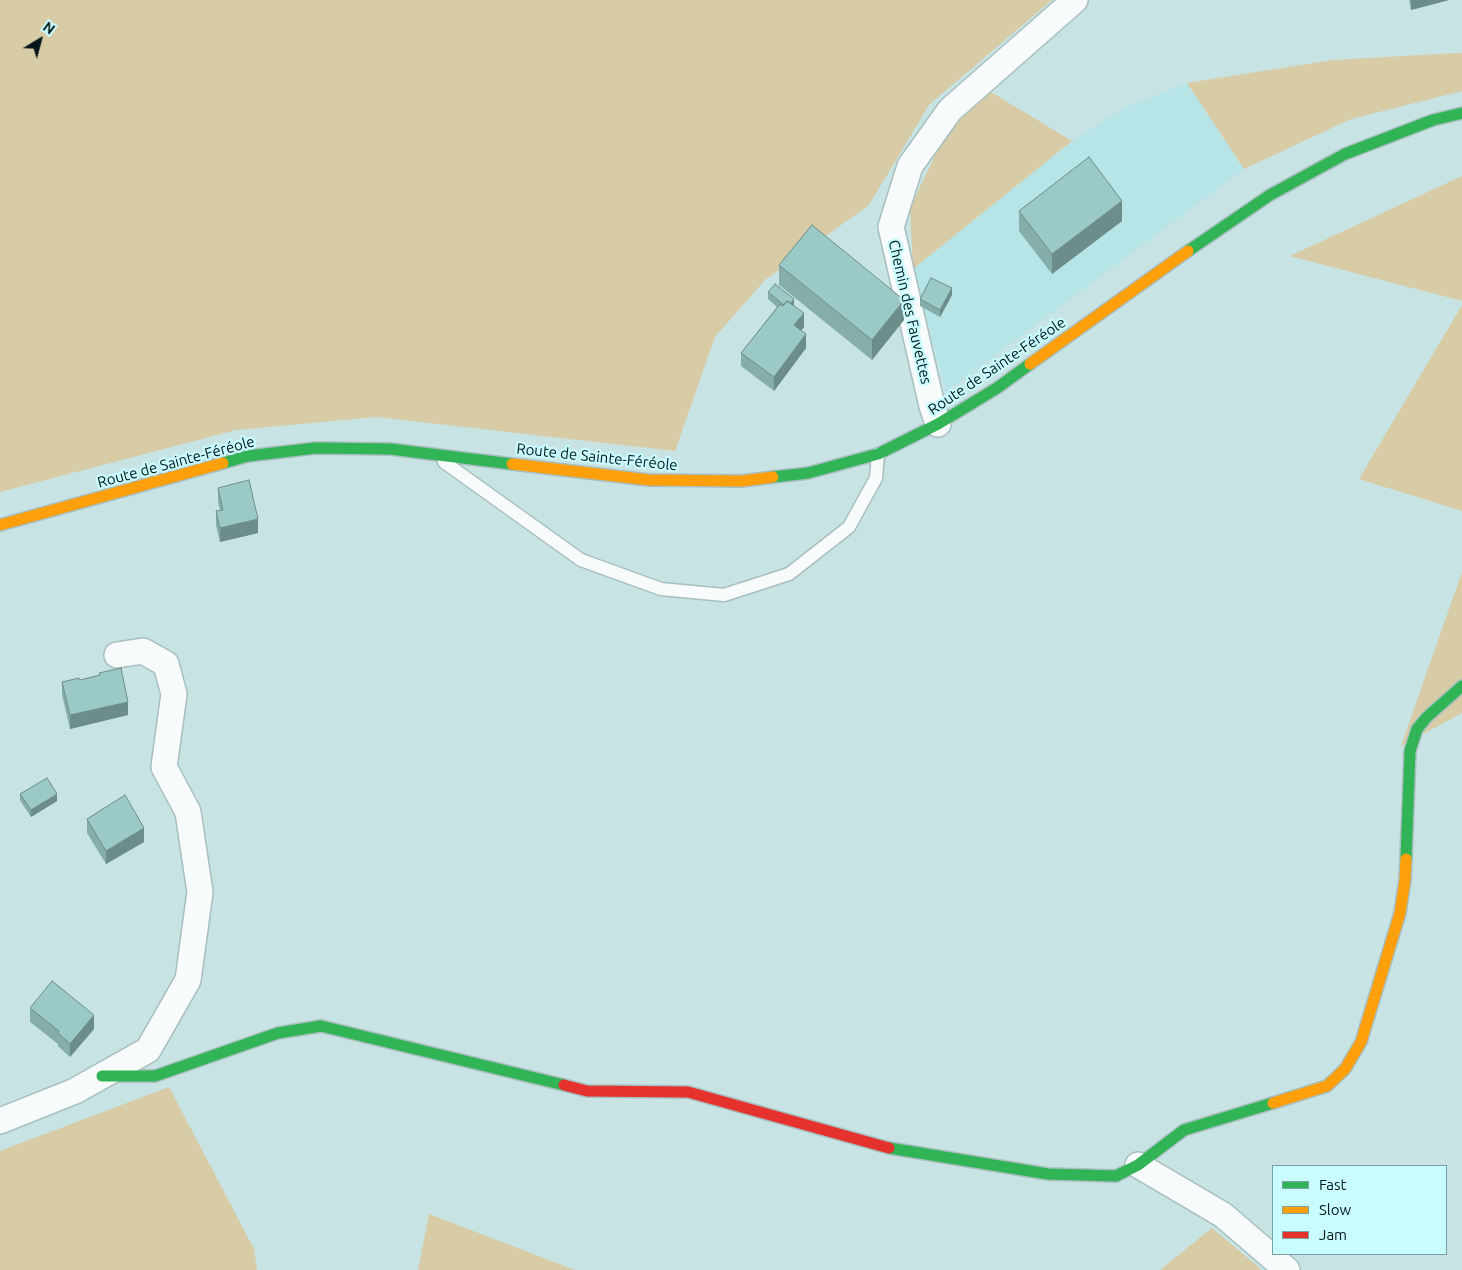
<!DOCTYPE html>
<meta charset="utf-8">
<style>
body{margin:0}
#map{position:relative;width:1462px;height:1270px;overflow:hidden;background:#c8e3e4;font-family:Ubuntu,sans-serif}
canvas{display:block}
.legend{position:absolute;left:1272px;top:1165px;width:175px;height:90px;box-sizing:border-box;background:#c8fcff;border:1px solid #7aa0a3;margin:0;padding:6px 9px;list-style:none;font-size:15px;color:#041719}
.legend li{display:flex;align-items:center;gap:10px;height:25px}
.legend b{width:25px;border:1px solid #7aa0a3}
.north{position:absolute;left:15px;top:15px;width:50px;height:50px;-webkit-text-stroke:4px #c8fcff;paint-order:stroke;rotate:37deg;font-size:14px;font-weight:700;line-height:20px;text-align:center;color:#041719}
.north::after{content:'';display:block;margin:auto;width:18px;height:22px;background:#041719;clip-path:polygon(50% 0,100% 100%,50% 72%,0 100%)}
</style>
<div id="map">
<canvas width="1462" height="1270"></canvas>
<ul class="legend">
<li><b style="height:6px;background:#30b455"></b>Fast</li>
<li><b style="height:6px;background:#ff9f0a"></b>Slow</li>
<li><b style="height:6px;background:#e5322d"></b>Jam</li>
</ul>
<div class="north">N</div>
</div>
<script>
const ctx = document.querySelector('canvas').getContext('2d');
ctx.lineJoin = 'round';
function fillPath(path, color) { ctx.fillStyle = color; ctx.fill(path, 'evenodd'); }
const shape = rows => new Path2D(rows.map(r => 'M' + r).join(''));
function strokePath(path, color, width, dash) { ctx.strokeStyle = color; ctx.lineWidth = width; ctx.lineCap = dash ? 'butt' : 'round'; ctx.setLineDash(dash || []); ctx.stroke(path); }
function label(font, color, halo, rows, align = 'center') {
  ctx.font = font + ' Ubuntu,sans-serif'; ctx.lineWidth = 4.5; ctx.setLineDash([]); ctx.textBaseline = 'middle'; ctx.strokeStyle = halo; ctx.fillStyle = color; for (const [text, x, y, turn = 0] of rows) {
    ctx.save(); ctx.translate(x, y); ctx.rotate((+turn || 0) * Math.PI / 180); ctx.textAlign = isNaN(turn) ? turn : align; if (halo) ctx.strokeText(text, 0, 0); ctx.fillText(text, 0, 0); ctx.restore();
  }
}
const built = shape([
 [1187,83,1244,169,946,392,913,269,1072,141,1128,106]
]);
const green = shape([
 [0,0,1052,0,929,105,869,205,765,280,715,337,675,451,376,417,236,430,0,492],
 [1455,53,1462,53,1462,91,1351,119,1244,169,1187,83,1333,60],
 [986,89,1072,141,913,269,910,208,949,126],
 [1462,176,1462,301,1290,256],
 [1462,305,1462,511,1359,479],
 [1462,572,1462,713,1401,746],
 [169,1087,254,1249,257,1270,0,1270,0,1151],
 [429,1214,575,1270,418,1270],
 [1212,1228,1262,1270,1160,1270]
]);
const lane = shape([
 [444,462,581,560,661,589,724,595,789,574,849,527,876,478,878,454]
]);
const street = shape([
 [938,424,932,406,891,227,910,166,950,110,1075,0],
 [0,1121,75,1091,148,1050,188,980,200,892,188,812,164,767,174,694,166,664,143,651,117,655],
 [1138,1165,1223,1215,1287,1270]
]);
const fast = shape([
 [1188,251,1270,195,1345,154,1433,120,1462,113],
 [223,463,248,456,316,448,390,449,512,464],
 [773,477,808,473,878,454,938,424,997,388,1030,364],
 [1406,859,1410,751,1417,729,1427,717,1462,686],
 [102,1076,155,1076,278,1033,321,1026,564,1085],
 [889,1148,1048,1174,1116,1176,1138,1165,1184,1130,1273,1103]
]);
const slow = shape([
 [1030,364,1188,251],
 [512,464,649,480,742,481,773,477],
 [0,525,223,463],
 [1273,1103,1327,1086,1345,1069,1361,1042,1400,913,1405,880,1406,859]
]);
const jam = shape([
 [564,1085,587,1091,688,1092,889,1148]
]);
const wall = shape([
 [1409,0,1449,0,1411,10],
 [1019,211,1122,221,1052,274,1019,231],
 [779,265,904,320,872,360,779,285],
 [768,292,794,306,804,327,801,330,806,348,774,391,741,366,741,353,777,307,768,299],
 [952,295,940,317,920,306,920,299],
 [218,488,258,533,220,542,216,525,216,511,220,510,218,502],
 [99,673,128,715,70,729,62,695,62,682,80,680,99,676],
 [20,794,57,801,31,817,20,800],
 [87,819,144,842,106,864,87,833],
 [30,1008,94,1029,70,1057,58,1046,58,1044,30,1022]
]);
const shadedWall = shape([
 [1411,0,1449,0,1411,10],
 [1122,201,1122,221,1052,274,1052,254],
 [952,288,952,295,940,317,940,310],
 [794,299,794,306,787,307],
 [904,300,904,320,872,360,872,340],
 [804,313,804,327,794,339,794,325],
 [806,334,806,348,774,391,774,377],
 [258,519,258,533,220,542,220,528],
 [128,702,128,715,70,729,70,715],
 [57,794,57,801,31,817,31,810],
 [144,828,144,842,106,864,106,851],
 [94,1015,94,1029,70,1057,70,1044]
]);
const building = shape([
 [1089,157,1122,201,1052,254,1019,211,1089,157],
 [812,225,904,300,872,340,779,265,812,225],
 [931,278,952,288,940,310,920,299,931,278],
 [775,284,794,299,791,303,787,301,784,305,768,292,775,284],
 [787,301,804,313,794,325,806,334,774,377,741,353,780,304,783,306,787,301],
 [249,480,258,519,220,528,216,511,223,510,218,488,249,480],
 [121,668,128,702,70,715,62,682,79,678,80,680,100,675,99,673,121,668],
 [47,778,57,794,31,810,20,794,47,778],
 [125,795,144,828,106,851,87,819,125,795],
 [52,981,94,1015,70,1044,58,1033,59,1031,30,1008,52,981]
]);
const streetNames = [
 ["Chemin des Fauvettes",910,312,77],
 ["Route de Sainte-Féréole",997,366,-34],
 ["Route de Sainte-Féréole",597,457,6],
 ["Route de Sainte-Féréole",176,462,-15]
];
fillPath(built, '#b6e4e7');
fillPath(green, '#d7cca5');
strokePath(lane, '#a8bebf', 15);
strokePath(street, '#a8bebf', 28);
strokePath(fast, '#a8bebf', 14);
strokePath(slow, '#a8bebf', 14);
strokePath(jam, '#a8bebf', 14);
strokePath(lane, '#f7fbfb', 12);
strokePath(street, '#f7fbfb', 25);
strokePath(fast, '#30b455', 11);
strokePath(slow, '#ff9f0a', 11);
strokePath(jam, '#e5322d', 11);
fillPath(wall, '#85ada9');
fillPath(shadedWall, '#6c8d8a');
fillPath(building, '#9bc9c5');
strokePath(building, '#6c8d8a', 1);
label('15px', '#041719', '#c8fcff', streetNames);
</script>
